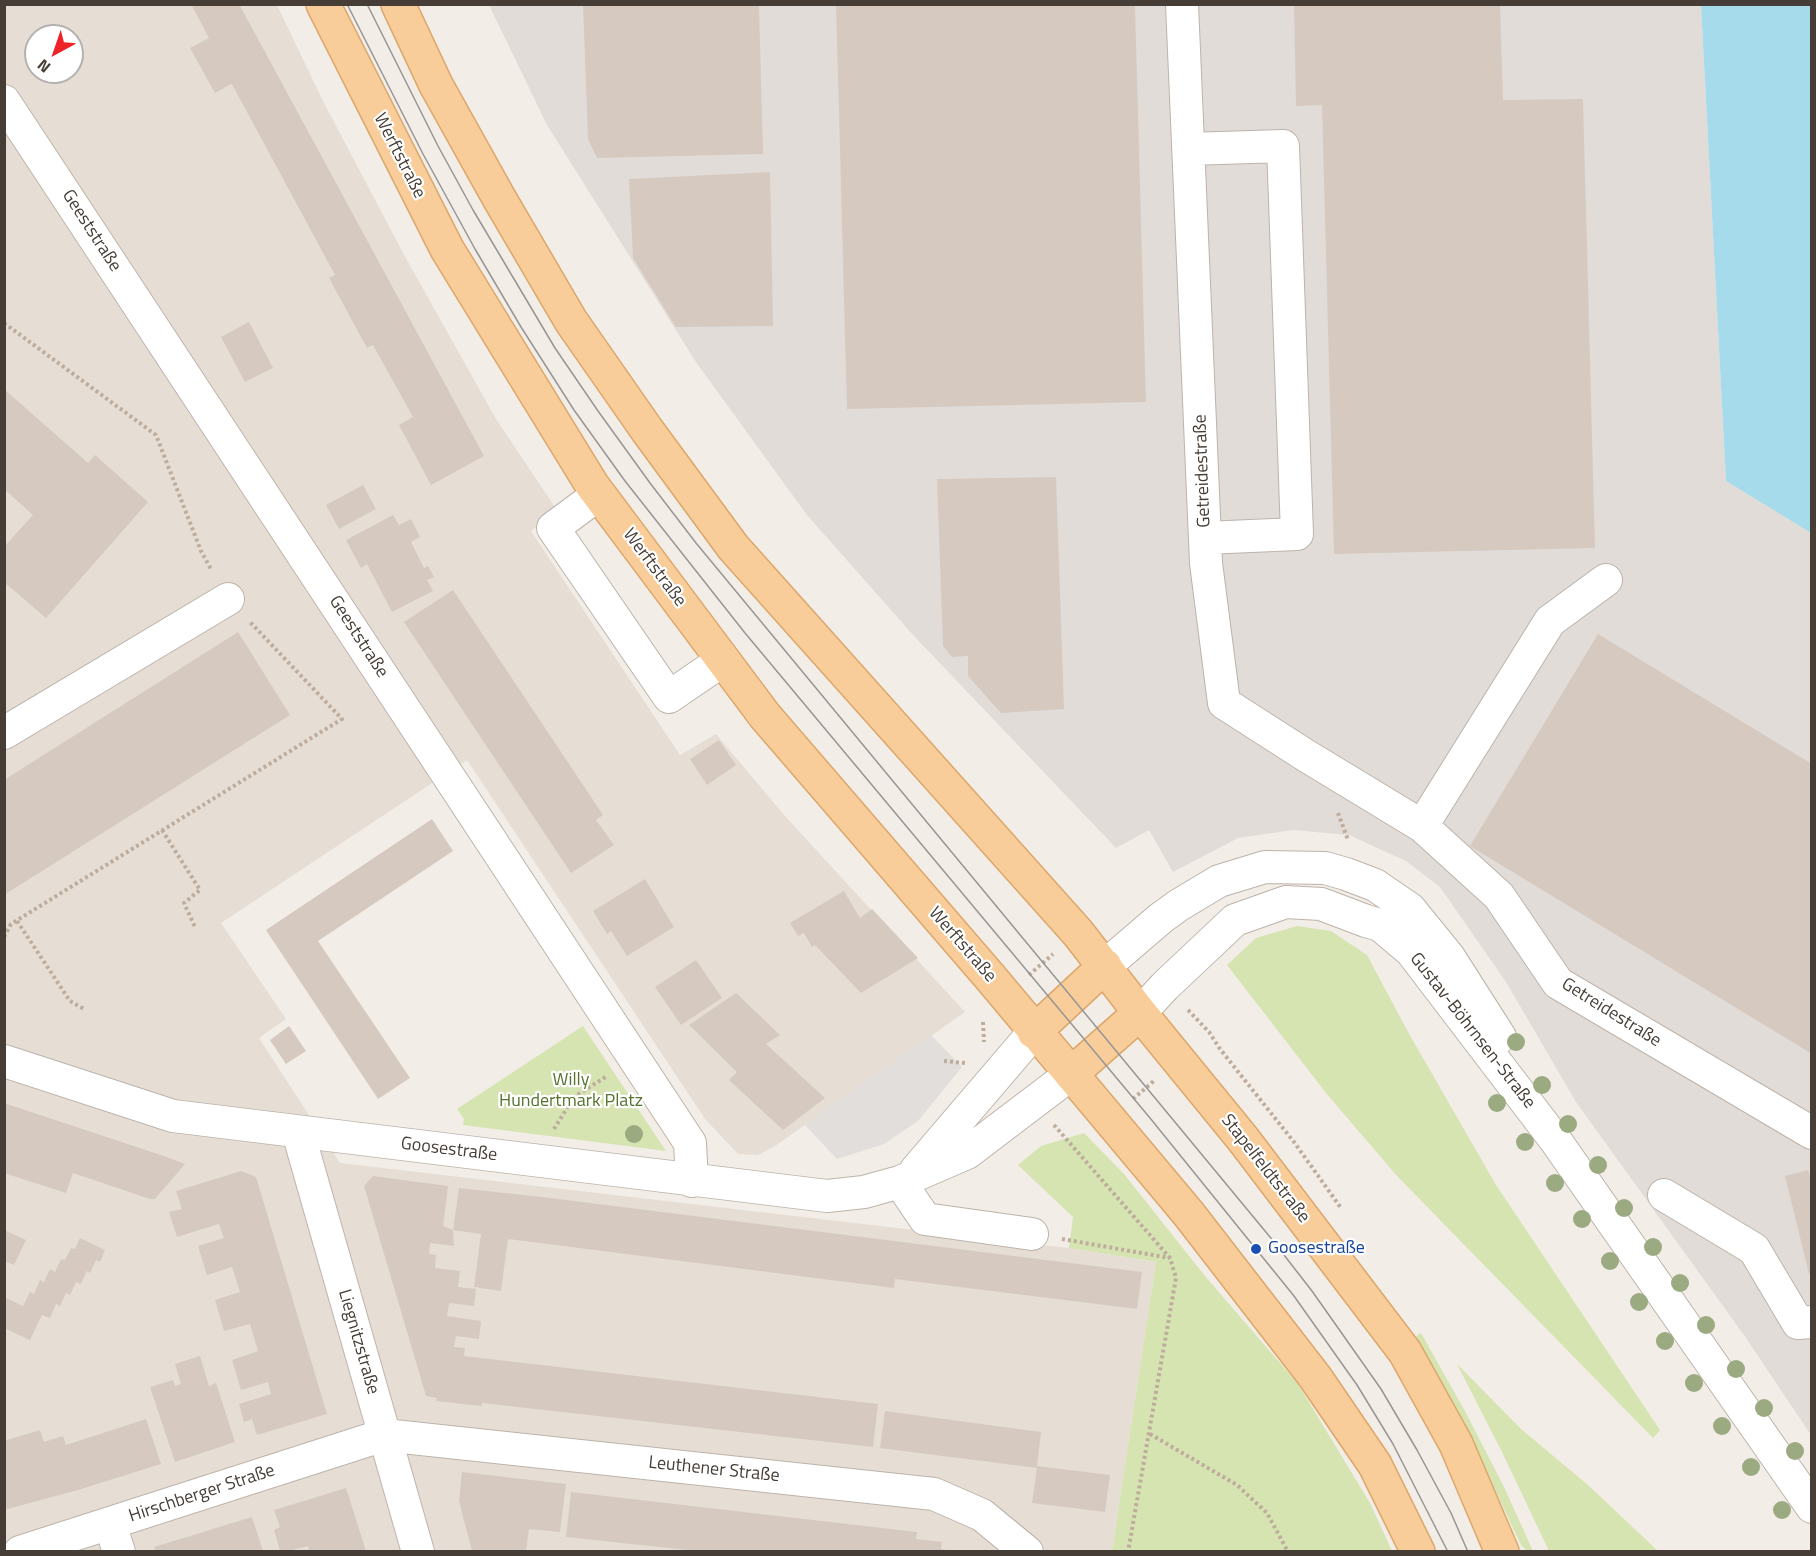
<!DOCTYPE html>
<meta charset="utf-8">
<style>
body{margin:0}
#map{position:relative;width:1816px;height:1556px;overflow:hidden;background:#f2ede7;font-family:"Titillium Web",sans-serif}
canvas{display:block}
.frame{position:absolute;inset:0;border:6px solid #453d36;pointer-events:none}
.north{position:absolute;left:24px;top:24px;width:60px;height:60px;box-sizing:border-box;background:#fff;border:2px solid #b5b1af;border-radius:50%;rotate:220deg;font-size:16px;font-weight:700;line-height:24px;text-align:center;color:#453d36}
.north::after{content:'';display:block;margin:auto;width:21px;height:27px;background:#ed2327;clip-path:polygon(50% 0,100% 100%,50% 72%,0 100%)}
</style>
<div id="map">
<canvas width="1816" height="1556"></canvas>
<div class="frame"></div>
<div class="north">N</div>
</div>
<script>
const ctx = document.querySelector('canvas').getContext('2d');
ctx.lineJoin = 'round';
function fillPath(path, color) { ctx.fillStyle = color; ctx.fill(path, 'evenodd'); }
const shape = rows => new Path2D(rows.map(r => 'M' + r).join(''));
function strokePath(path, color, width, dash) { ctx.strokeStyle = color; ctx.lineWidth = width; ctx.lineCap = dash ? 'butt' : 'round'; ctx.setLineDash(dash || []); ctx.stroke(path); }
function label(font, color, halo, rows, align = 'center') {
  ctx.font = font + ' "Titillium Web",sans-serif'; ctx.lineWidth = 4.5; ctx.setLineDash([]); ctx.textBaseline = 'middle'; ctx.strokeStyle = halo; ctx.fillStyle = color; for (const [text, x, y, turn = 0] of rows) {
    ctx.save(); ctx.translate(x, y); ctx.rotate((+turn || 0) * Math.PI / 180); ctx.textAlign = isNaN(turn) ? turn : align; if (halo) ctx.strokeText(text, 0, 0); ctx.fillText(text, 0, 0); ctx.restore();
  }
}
const residential = shape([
 [5,5,277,5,323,101,403,253,496,419,557,510,531,531,680,755,716,734,785,816,965,1012,775,1146,758,1155,738,1154,705,1119,467,760,221,923,286,1019,259,1038,340,1163,1069,1248,1156,1262,1112,1551,5,1552],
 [36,36,72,36,72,72,36,72]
]);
const industrial = shape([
 [489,5,1701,5,1726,481,1811,533,1811,1435,1746,1338,1576,1102,1506,982,1440,887,1406,861,1349,835,1293,830,1238,838,1173,872,1149,830,1116,848,914,636,807,515,696,362,547,125]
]);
const green = shape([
 [1297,926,1331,931,1367,955,1408,1032,1496,1185,1660,1430,1653,1438,1397,1176,1326,1093,1227,965,1256,938],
 [583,1026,666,1151,463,1125,464,1119,457,1109],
 [1084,1133,1124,1174,1205,1276,1298,1384,1370,1503,1392,1551,1112,1551,1156,1262,1069,1248,1073,1217,1018,1165,1041,1146],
 [1421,1333,1466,1413,1504,1487,1533,1551,1527,1551,1521,1545,1461,1418,1416,1336],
 [1457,1364,1521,1429,1588,1485,1658,1551,1549,1551,1502,1452]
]);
const parking = shape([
 [931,1035,962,1067,918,1121,884,1144,837,1159,805,1125]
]);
const water = shape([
 [1701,5,1811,5,1811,533,1726,481]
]);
const building = shape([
 [191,4,239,4,484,456,431,485,399,425,413,417,373,345,367,348,329,278,335,275,233,86,231,84,215,93,190,48,209,38],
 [583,4,759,4,763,154,597,158,588,139],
 [836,4,1135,4,1146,402,847,409],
 [1294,4,1500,4,1503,100,1583,99,1595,548,1334,554,1322,105,1296,106],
 [770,172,773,326,676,327,633,258,629,179],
 [249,322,273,368,245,382,221,337],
 [4,389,88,463,95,455,148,502,46,618,4,582,4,547,33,515,4,489],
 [1056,477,1064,709,1001,713,968,676,968,656,952,657,943,646,937,479],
 [363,485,376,509,339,529,326,505],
 [393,515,399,525,411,519,420,537,411,542,424,568,428,566,434,577,427,580,433,591,392,612,367,564,361,568,346,540],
 [453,590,603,815,596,820,614,845,571,873,404,622],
 [238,632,290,715,4,895,4,780],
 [1598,634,1812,764,1812,1054,1470,846],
 [719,740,736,765,707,785,690,759],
 [432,819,453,851,318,941,410,1078,378,1099,266,930],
 [645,879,674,927,627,956,611,931,607,934,593,911],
 [844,891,860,918,872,909,918,958,861,993,815,945,812,947,804,933,798,936,790,923],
 [696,960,722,998,681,1025,655,987],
 [736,993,780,1035,766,1044,825,1098,783,1130,729,1080,737,1072,689,1025],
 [289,1026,306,1051,286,1064,270,1040],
 [4,1103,164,1156,185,1164,155,1199,150,1199,73,1173,66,1193,4,1173],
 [1808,1170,1812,1183,1812,1274,1809,1274,1785,1176],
 [241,1171,256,1177,327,1414,257,1435,252,1419,244,1422,239,1404,271,1394,268,1382,241,1390,232,1360,258,1351,250,1324,224,1331,215,1300,240,1292,232,1267,207,1275,198,1246,224,1238,219,1224,177,1237,169,1212,182,1209,176,1191],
 [373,1176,448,1186,443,1226,453,1230,459,1188,542,1197,1142,1272,1137,1309,895,1279,894,1288,508,1239,501,1291,474,1287,481,1234,453,1230,454,1246,430,1243,429,1254,436,1255,435,1268,460,1271,458,1287,476,1289,474,1306,449,1303,447,1316,481,1321,479,1339,456,1336,454,1347,465,1348,464,1356,878,1404,873,1447,482,1403,482,1406,436,1401,437,1398,426,1396,364,1186],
 [4,1230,26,1240,14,1265,4,1261],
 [80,1238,105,1250,100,1262,96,1260,90,1273,87,1271,81,1284,76,1282,70,1295,66,1293,60,1306,56,1304,50,1318,42,1315,30,1340,4,1328,4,1297,23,1306,30,1292,34,1294,40,1280,44,1282,50,1269,55,1272,61,1259,65,1260,71,1248,75,1249],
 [200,1356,209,1386,216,1383,235,1442,175,1462,150,1387,173,1380,175,1386,181,1384,175,1364],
 [885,1411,1041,1432,1037,1466,1110,1475,1105,1512,1032,1503,1037,1468,880,1448],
 [146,1419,161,1464,78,1490,4,1510,4,1441,40,1430,44,1442,63,1436,66,1445],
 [462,1472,566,1484,560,1532,529,1529,526,1551,472,1551,459,1501],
 [346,1488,366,1551,309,1551,308,1546,289,1551,280,1551,274,1530,280,1527,274,1510],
 [571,1492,917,1532,916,1539,942,1542,941,1549,953,1551,697,1551,566,1537],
 [252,1517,263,1551,156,1551,154,1547]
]);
const path = shape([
 [4,323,156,435,201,551,212,571],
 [1338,813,1348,840],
 [162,830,200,890,184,903,195,927],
 [17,921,70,1001,84,1009],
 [4,937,11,924,342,719,250,622],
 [1029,975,1053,954],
 [1188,1010,1209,1032,1220,1049,1294,1142,1341,1208],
 [983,1022,984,1042],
 [944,1061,965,1063],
 [1133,1099,1155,1080],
 [1054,1125,1170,1258,1176,1278,1128,1552],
 [554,1129,574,1097,607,1076],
 [1062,1239,1170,1258],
 [1150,1434,1237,1485,1267,1513,1288,1552]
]);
const minor = shape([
 [1182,4,1206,563,1224,703,1305,755,1422,826,1550,621,1606,580],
 [4,101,690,1143,692,1181],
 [1189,149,1283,146,1297,534,1205,538],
 [599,494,553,528,669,697,723,660],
 [4,733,228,599],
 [1422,826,1499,896,1558,983,1812,1133],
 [1105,966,1161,918,1179,905,1219,881,1265,867,1325,868,1346,874,1375,885,1410,909,1449,957,1500,1037],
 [1140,1013,1165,986,1235,920,1286,902,1321,904,1366,921,1380,925,1411,951,1556,1141,1812,1507],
 [4,1061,173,1116,827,1196,864,1192,900,1182,967,1153,1071,1074],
 [298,1132,418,1552],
 [916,1170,1034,1032],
 [900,1182,925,1219,1032,1234],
 [1664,1195,1754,1249,1798,1323,1812,1322],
 [110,1524,119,1552],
 [20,1552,384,1435,934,1494,982,1515,1027,1552]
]);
const major = shape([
 [323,4,447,249,592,485,765,716,990,977,1188,1213,1315,1377,1375,1465,1418,1552],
 [398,4,436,85,499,198,571,321,647,430,733,547,1078,933,1140,1013,1243,1139,1405,1352,1456,1444,1502,1552],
 [1034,1032,1105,966],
 [1071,1074,1140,1013]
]);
const tram = shape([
 [347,4,423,154,475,249,521,327,574,410,625,481,745,633,1150,1118,1294,1296,1357,1385,1393,1444,1448,1552],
 [367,4,438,146,473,210,555,348,598,411,650,483,696,543,1270,1237,1312,1291,1381,1389,1417,1450,1451,1513,1468,1552]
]);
const trees = [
 [1516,1042],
 [1542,1085],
 [1497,1103],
 [1568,1124],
 [634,1134],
 [1525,1142],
 [1598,1165],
 [1555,1183],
 [1624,1208],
 [1582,1219],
 [1653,1247],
 [1610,1261],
 [1680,1283],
 [1639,1302],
 [1706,1325],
 [1665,1341],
 [1736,1369],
 [1694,1383],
 [1764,1408],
 [1722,1426],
 [1795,1451],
 [1751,1467],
 [1782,1510]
];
const markers = [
 [1256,1249,6,"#1a4fb4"]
];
const streetNames = [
 ["Werftstraße",399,156,63],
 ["Geeststraße",91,231,57],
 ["Getreidestraße",1203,471,-92],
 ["Werftstraße",654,568,53],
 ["Geeststraße",358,637,57],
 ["Werftstraße",962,945,49],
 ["Getreidestraße",1611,1013,32],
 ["Gustav-Böhrnsen-Straße",1472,1031,52],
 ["Goosestraße",449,1150,7],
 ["Stapelfeldtstraße",1265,1169,52],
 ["Liegnitzstraße",358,1342,74],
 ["Leuthener Straße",714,1470,6],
 ["Hirschberger Straße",202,1494,-18]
];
const parkNames = [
 ["Willy",571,1081],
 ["Hundertmark Platz",571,1102]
];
const transitNames = [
 ["Goosestraße",1268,1249]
];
fillPath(residential, '#e6ded5');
fillPath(industrial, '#e2dcd8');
fillPath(green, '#d6e4b2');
fillPath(parking, '#e1dedb');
fillPath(water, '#a6dbec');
fillPath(building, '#d6cac0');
strokePath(minor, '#bdb3aa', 34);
strokePath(major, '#dca76b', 36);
strokePath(path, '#beac9c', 4, [3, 3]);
strokePath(minor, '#fff', 32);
strokePath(major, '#f8cd9a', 33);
strokePath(tram, '#969696', 1.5);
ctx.fillStyle = '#9baa81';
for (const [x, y] of trees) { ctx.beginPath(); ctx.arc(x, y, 9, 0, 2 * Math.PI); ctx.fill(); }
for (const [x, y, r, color] of markers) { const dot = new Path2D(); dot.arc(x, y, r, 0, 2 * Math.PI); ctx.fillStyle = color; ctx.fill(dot); strokePath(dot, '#fff', 2); }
label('18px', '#453d36', '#fff', streetNames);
label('18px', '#54732d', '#fff', parkNames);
label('18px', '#164399', '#fff', transitNames, 'left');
</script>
